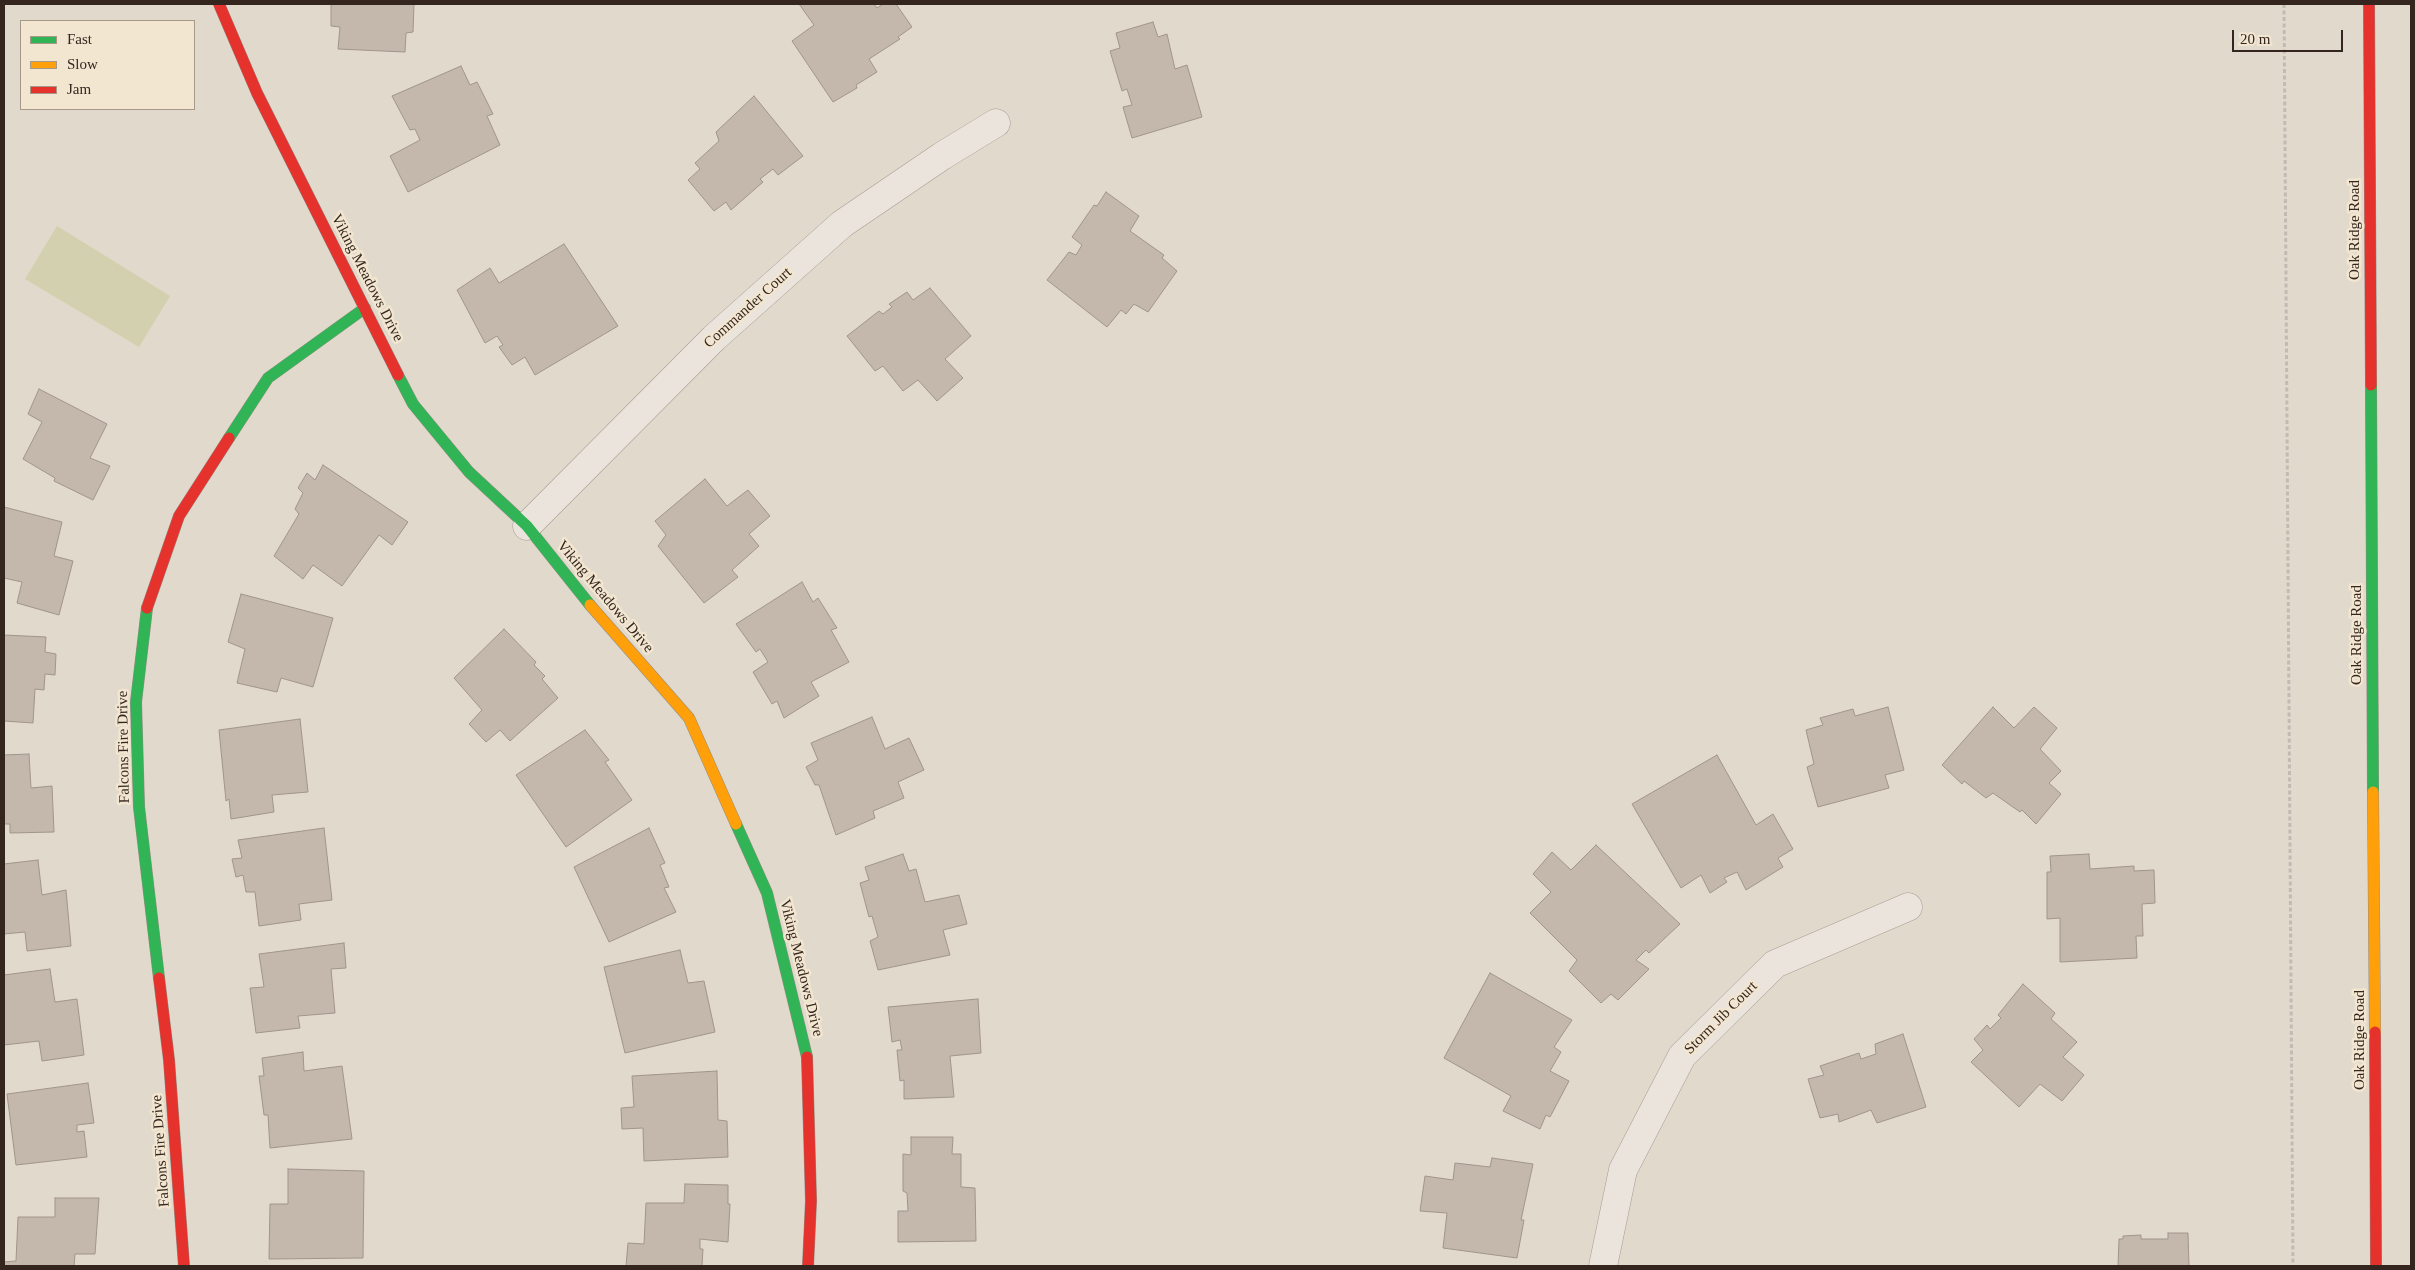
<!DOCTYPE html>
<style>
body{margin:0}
#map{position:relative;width:2415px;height:1270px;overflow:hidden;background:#e1d9cb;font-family:Georgia,serif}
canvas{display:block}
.frame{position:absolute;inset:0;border:5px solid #34261e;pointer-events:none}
.legend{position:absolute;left:20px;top:20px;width:175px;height:90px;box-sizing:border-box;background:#f2e6d1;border:1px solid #a69989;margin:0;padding:6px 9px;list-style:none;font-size:15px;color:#34261e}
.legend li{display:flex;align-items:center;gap:10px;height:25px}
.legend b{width:25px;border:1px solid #a69989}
.scale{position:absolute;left:2232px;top:30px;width:111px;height:22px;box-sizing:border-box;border:2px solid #34261e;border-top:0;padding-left:6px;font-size:15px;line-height:18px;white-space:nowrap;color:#34261e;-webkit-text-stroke:4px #f2e6d1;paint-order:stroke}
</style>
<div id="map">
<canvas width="2415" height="1270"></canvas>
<div class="frame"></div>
<ul class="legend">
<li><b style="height:6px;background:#30b455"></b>Fast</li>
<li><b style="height:6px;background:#ff9f0a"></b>Slow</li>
<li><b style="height:6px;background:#e5322d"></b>Jam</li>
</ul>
<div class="scale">20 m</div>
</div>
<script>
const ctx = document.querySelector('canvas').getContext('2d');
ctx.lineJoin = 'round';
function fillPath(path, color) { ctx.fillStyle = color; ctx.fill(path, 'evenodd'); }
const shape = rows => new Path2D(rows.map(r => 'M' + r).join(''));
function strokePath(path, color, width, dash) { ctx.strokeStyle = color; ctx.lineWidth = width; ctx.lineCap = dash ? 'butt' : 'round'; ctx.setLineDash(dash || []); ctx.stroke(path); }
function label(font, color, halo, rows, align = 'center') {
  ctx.font = font + ' Georgia,serif'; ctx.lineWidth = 5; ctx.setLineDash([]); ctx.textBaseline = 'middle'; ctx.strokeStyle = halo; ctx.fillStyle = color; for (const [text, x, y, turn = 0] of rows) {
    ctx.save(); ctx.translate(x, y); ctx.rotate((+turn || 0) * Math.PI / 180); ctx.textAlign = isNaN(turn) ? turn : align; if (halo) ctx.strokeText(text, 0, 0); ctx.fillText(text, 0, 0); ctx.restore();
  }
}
const green = shape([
 [57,226,170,296,139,347,25,279]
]);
const building = shape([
 [331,4,414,4,413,32,406,33,405,52,338,49,340,27,331,26,331,4],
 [799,4,874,4,877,8,883,4,896,4,912,27,898,37,900,39,869,59,877,72,856,85,857,88,833,102,792,41,814,25,799,4],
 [1153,22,1158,37,1167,34,1175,69,1187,65,1202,117,1132,138,1123,107,1132,105,1127,89,1122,91,1110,51,1120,48,1116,33,1153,22],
 [461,66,470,85,477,82,493,114,487,116,500,145,408,192,390,156,420,140,415,129,410,130,392,96,461,66],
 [754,96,803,156,778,175,773,169,760,179,763,182,731,210,726,202,714,211,688,180,700,169,695,163,719,141,716,132,754,96],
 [1106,192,1139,216,1130,231,1164,255,1162,258,1177,271,1148,312,1134,304,1126,314,1121,310,1107,327,1047,280,1069,252,1076,255,1082,245,1072,237,1094,205,1097,206,1106,192],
 [564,244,618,326,535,375,525,357,512,365,499,347,503,345,497,336,485,343,457,290,490,268,499,283,564,244],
 [930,288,971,336,945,359,963,378,937,401,918,380,903,391,883,366,875,371,847,336,879,311,883,314,892,307,889,304,907,292,913,300,930,288],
 [39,389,107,424,90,458,110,466,93,500,54,481,55,478,23,459,42,422,28,414,39,389],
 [323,465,408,522,392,545,379,535,342,586,313,565,303,579,274,556,299,514,295,509,303,493,298,488,307,473,315,480,323,465],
 [705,479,727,506,748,490,770,516,749,534,759,546,732,570,738,577,704,603,658,546,666,535,655,521,705,479],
 [4,507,62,522,54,556,73,561,59,615,17,603,22,582,4,578,4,507],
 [802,582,813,602,818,598,837,628,831,630,849,662,811,682,819,696,784,718,777,701,772,704,753,672,768,662,760,649,756,652,736,624,802,582],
 [241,594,333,618,313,687,281,678,277,692,237,683,245,649,228,642,241,594],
 [504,629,536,662,534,665,545,676,542,679,558,698,510,741,500,730,486,742,469,724,482,710,454,678,504,629],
 [4,635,46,637,45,652,56,654,55,675,45,674,44,690,35,689,33,723,4,721,4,635],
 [1888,707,1904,770,1885,775,1889,788,1818,807,1807,767,1814,764,1806,730,1823,725,1820,718,1853,709,1855,716,1888,707],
 [1993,707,2014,728,2034,707,2057,728,2040,749,2061,771,2049,783,2061,794,2036,824,2022,810,2020,812,1993,793,1986,798,1964,781,1962,784,1942,765,1993,707],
 [872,717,885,749,909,738,924,770,898,782,904,798,873,811,875,818,836,835,819,785,815,785,806,767,818,760,811,743,872,717],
 [300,719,308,792,272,795,274,812,231,819,229,799,226,801,219,730,300,719],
 [585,730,609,760,605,762,632,800,566,847,516,775,585,730],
 [29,754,31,788,52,786,54,832,10,833,10,824,4,824,4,755,29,754],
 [1717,755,1756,825,1773,814,1793,849,1778,858,1783,867,1746,890,1737,872,1724,878,1727,882,1710,893,1701,875,1681,888,1632,804,1717,755],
 [324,828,332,900,299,904,301,920,259,926,255,892,246,892,243,875,236,877,232,859,242,858,238,840,324,828],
 [649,828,665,863,660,865,669,887,664,888,676,912,609,942,574,867,649,828],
 [1596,845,1680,924,1649,953,1646,950,1636,960,1649,969,1618,1000,1611,994,1601,1003,1569,971,1577,960,1530,913,1551,892,1533,874,1552,852,1571,870,1596,845],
 [903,854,909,871,916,869,925,902,959,895,967,924,943,930,950,955,878,970,870,941,878,937,872,916,869,917,860,883,869,880,865,867,903,854],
 [2089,854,2090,869,2134,866,2134,871,2154,870,2155,903,2142,904,2143,936,2136,936,2137,958,2060,962,2060,918,2047,919,2047,872,2051,872,2050,856,2089,854],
 [38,860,42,895,66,890,71,946,27,951,25,932,4,934,4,864,38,860],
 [344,943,346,968,331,969,335,1013,298,1016,300,1028,256,1033,250,988,264,987,259,954,344,943],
 [680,950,688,983,704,981,715,1032,625,1053,604,967,680,950],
 [50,969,55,1002,77,999,84,1055,42,1061,39,1041,4,1045,4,975,50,969],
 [1490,973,1572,1020,1554,1047,1561,1052,1550,1071,1569,1081,1550,1117,1546,1115,1540,1129,1503,1111,1511,1096,1444,1058,1490,973],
 [2023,984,2055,1013,2051,1019,2077,1042,2063,1057,2084,1075,2062,1101,2040,1084,2019,1107,1971,1062,1983,1050,1974,1039,1987,1025,1990,1029,2001,1018,1998,1015,2023,984],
 [978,999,981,1053,950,1056,954,1097,904,1099,904,1080,900,1081,897,1050,902,1050,900,1040,892,1042,888,1007,978,999],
 [1903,1034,1926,1107,1877,1123,1871,1110,1839,1122,1838,1114,1820,1118,1808,1079,1824,1075,1820,1066,1859,1053,1861,1059,1876,1054,1875,1044,1903,1034],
 [303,1052,304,1071,342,1066,352,1139,270,1148,268,1115,264,1115,259,1076,264,1076,262,1058,303,1052],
 [717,1071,718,1120,727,1121,728,1157,644,1161,643,1128,622,1129,621,1108,634,1107,632,1076,717,1071],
 [88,1083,94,1123,77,1125,77,1132,84,1131,87,1157,16,1165,7,1094,88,1083],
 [911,1137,953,1137,952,1154,961,1154,961,1187,975,1188,976,1241,898,1242,898,1211,908,1211,907,1193,903,1191,903,1154,911,1155,911,1137],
 [1492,1158,1533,1164,1521,1220,1524,1220,1517,1258,1443,1248,1447,1213,1420,1211,1425,1176,1453,1180,1455,1163,1490,1167,1492,1158],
 [288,1169,364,1171,363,1258,269,1259,270,1204,288,1204,288,1169],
 [685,1184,728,1185,728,1204,730,1204,728,1242,700,1239,700,1249,703,1249,702,1266,626,1266,628,1243,644,1244,646,1203,684,1203,685,1184],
 [55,1198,99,1198,95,1254,75,1254,74,1266,4,1266,4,1262,16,1261,18,1217,55,1217,55,1198],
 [2168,1233,2188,1233,2189,1266,2118,1266,2119,1239,2123,1239,2123,1236,2141,1235,2141,1239,2168,1239,2168,1233]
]);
const path = shape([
 [2284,4,2293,1266]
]);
const street = shape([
 [527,526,714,338,842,224,942,156,996,123],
 [1603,1266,1623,1170,1682,1056,1775,964,1908,907]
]);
const fast = shape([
 [398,375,413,404,469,472,527,526,590,605],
 [2371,385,2373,792],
 [229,438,268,378,365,308],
 [147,608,136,702,139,807,159,978],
 [736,824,767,893,807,1057]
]);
const slow = shape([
 [590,605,689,718,736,824],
 [2373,792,2375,1032]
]);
const jam = shape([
 [219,4,257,93,398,375],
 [2369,4,2371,385],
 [147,608,179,516,229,438],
 [159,978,169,1060,184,1266],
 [2375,1032,2376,1266],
 [807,1057,811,1201,808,1266]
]);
const streetNames = [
 ["Oak Ridge Road",2355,230,-90],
 ["Viking Meadows Drive",367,278,63],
 ["Commander Court",748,308,-42],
 ["Viking Meadows Drive",605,597,50],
 ["Oak Ridge Road",2357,635,-90],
 ["Falcons Fire Drive",124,747,-91],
 ["Viking Meadows Drive",801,968,76],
 ["Storm Jib Court",1721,1018,-45],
 ["Oak Ridge Road",2360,1040,-90],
 ["Falcons Fire Drive",161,1151,-94]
];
fillPath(green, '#d2d0ae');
fillPath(building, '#c4b7ac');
strokePath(building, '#a1958b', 1);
strokePath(street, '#a69e94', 29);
strokePath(fast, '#968e85', 12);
strokePath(slow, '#968e85', 12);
strokePath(jam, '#968e85', 12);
strokePath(path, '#c2bbb3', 3, [4, 2.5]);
strokePath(street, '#eae4dc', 28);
strokePath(fast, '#30b455', 11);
strokePath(slow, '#ff9f0a', 11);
strokePath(jam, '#e5322d', 11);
label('15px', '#34261e', '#f2e6d1', streetNames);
</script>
